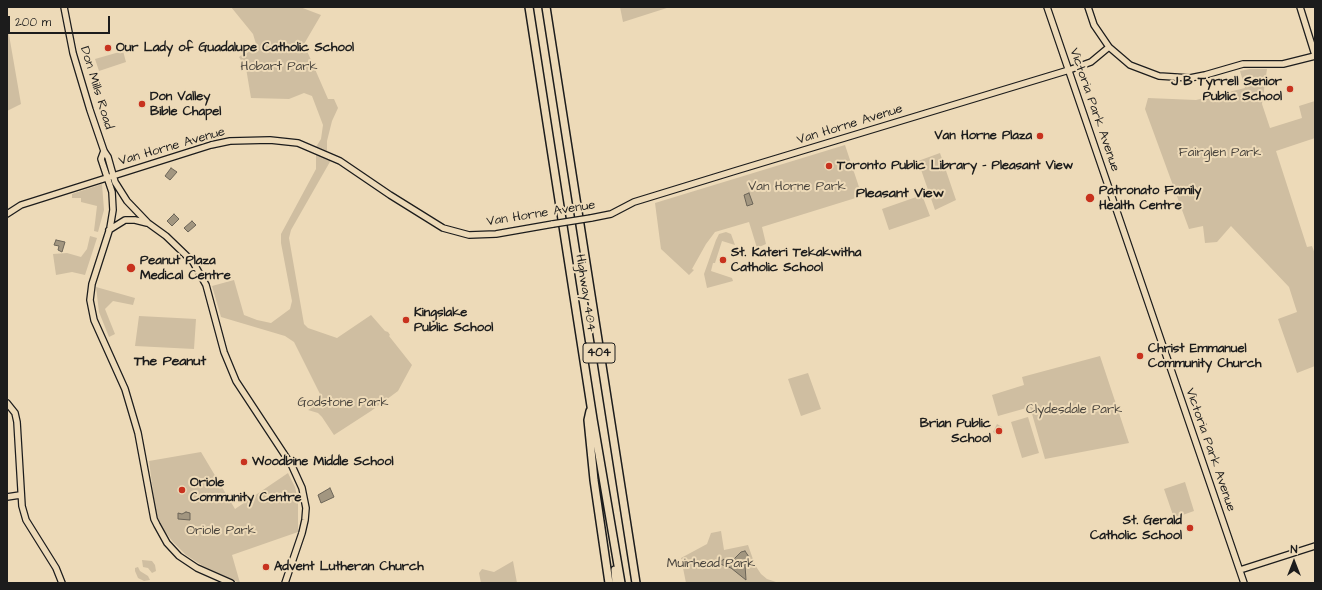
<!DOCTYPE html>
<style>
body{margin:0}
#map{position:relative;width:1322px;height:590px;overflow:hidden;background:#eddab8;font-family:"Architects Daughter",sans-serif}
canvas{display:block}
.frame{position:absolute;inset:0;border:8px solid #1c1c1c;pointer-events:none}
.north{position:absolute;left:1274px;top:542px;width:40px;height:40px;-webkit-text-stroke:3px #eddab8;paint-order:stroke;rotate:0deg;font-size:11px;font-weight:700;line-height:16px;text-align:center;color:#1c1c1c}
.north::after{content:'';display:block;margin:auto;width:14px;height:18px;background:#1c1c1c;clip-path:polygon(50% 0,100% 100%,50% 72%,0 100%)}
.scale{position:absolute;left:8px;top:16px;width:102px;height:18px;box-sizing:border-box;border:2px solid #1c1c1c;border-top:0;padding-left:5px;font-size:12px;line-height:14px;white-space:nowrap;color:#1c1c1c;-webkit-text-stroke:3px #eddab8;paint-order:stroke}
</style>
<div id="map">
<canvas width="1322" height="590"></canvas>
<div class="frame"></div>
<div class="north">N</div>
<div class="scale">200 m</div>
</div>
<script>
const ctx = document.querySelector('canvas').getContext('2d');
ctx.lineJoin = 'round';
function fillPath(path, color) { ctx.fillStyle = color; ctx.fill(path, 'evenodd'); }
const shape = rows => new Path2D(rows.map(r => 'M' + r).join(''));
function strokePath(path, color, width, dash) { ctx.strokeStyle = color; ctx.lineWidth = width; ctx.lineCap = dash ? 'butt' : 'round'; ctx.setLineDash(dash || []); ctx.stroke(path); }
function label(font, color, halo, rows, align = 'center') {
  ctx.font = font + ' "Architects Daughter",sans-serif'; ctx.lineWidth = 4; ctx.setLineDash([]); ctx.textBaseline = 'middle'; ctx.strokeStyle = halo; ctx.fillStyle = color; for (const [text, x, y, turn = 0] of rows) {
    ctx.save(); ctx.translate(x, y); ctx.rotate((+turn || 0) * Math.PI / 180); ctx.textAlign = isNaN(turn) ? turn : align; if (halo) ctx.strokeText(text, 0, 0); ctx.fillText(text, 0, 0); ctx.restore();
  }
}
const green = shape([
 [231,7,300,7,321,15,304,44,328,99,334,99,338,108,332,121,327,141,327,151,316,147,321,139,323,125,312,96,304,93,289,99,251,98,246,68,239,57,256,44,253,34],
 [620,7,670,7,623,22],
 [8,29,21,104,7,111,7,30],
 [123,51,126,62,99,71,95,59],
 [1250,69,1267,69,1262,104,1270,128,1302,118,1299,106,1315,101,1315,138,1276,151,1307,247,1312,246,1315,254,1315,366,1297,373,1278,319,1297,312,1289,287,1231,226,1217,242,1205,243,1203,226,1189,229,1145,109,1148,98,1196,100,1245,88,1240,71],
 [845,145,862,196,762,227,766,244,757,248,749,222,715,232,706,244,692,269,694,270,689,275,661,249,655,203],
 [940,153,956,200,935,210,918,161],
 [316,154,331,160,291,230,289,238,304,324,308,328,337,338,371,315,385,331,388,332,390,335,389,336,412,365,398,391,371,411,334,435,322,417,318,413,308,410,320,403,321,396,294,342,285,336,221,317,212,286,234,280,244,315,257,320,271,323,290,309,292,301,281,243,281,234,316,169],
 [102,184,104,210,98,232,94,231,97,206,81,202,81,198,72,198,72,194],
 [922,195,930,216,889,230,882,209],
 [726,232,731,234,735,245,722,241,715,263,713,263,711,271,732,278,733,281,707,288,704,274,716,240,719,234],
 [90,236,97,238,85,275,72,272,56,275,53,254,67,253,81,257,87,249],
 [96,287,135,298,133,305,113,301,105,309,115,334,109,337,99,312],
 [139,316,196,319,194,349,135,346],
 [1100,356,1129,443,1045,459,1030,407,998,416,992,395,1024,385,1022,377],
 [808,373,821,409,801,416,788,379],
 [1028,417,1039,453,1022,458,1011,422],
 [997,424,1002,427,1002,433,997,435,993,432],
 [201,452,235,509,288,473,295,487,298,500,298,532,232,555,240,583,203,566,186,555,173,542,162,528,156,514,149,461],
 [1185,482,1194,511,1174,518,1164,489],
 [721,531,724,550,748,545,755,565,761,574,767,579,779,583,686,583,681,558,707,544,711,533],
 [142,560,152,561,155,565,156,571,152,573,148,568,143,567],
 [513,561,517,583,481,583,479,573,482,569,494,572],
 [138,567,140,571,148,576,150,580,144,581,138,578,135,571,135,568]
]);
const water = shape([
 [171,168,177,172,170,180,165,176,171,168],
 [749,193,753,204,747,206,744,195,749,193],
 [174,214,179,219,172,226,167,221,174,214],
 [192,221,196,225,188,232,184,228,192,221],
 [56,240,65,242,62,252,58,250,59,246,54,245,56,240],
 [330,488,334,497,321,503,318,495,330,488],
 [186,512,190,513,190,520,178,519,178,513,182,514,186,512],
 [745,551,749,557,745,565,746,580,731,568,720,564,720,562,724,559,725,561,732,561,741,552,745,551]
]);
const secondary = shape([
 [64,7,73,53,90,110,104,151,108,157,115,182,127,201,148,223,166,236,193,262,206,285,224,352,236,381,292,466,302,488,306,508,305,520,302,533,285,583],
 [1047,7,1244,583],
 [1088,7,1094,25,1109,47,1130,65,1159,76,1190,78,1205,75,1243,64,1283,64,1315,56],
 [1300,7,1315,55],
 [104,151,101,159,112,192,113,210,110,228,92,284,90,300,94,320,125,389,138,433,154,519,157,525,167,543,179,556,197,568,231,583],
 [7,214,21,205,211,145,230,141,270,140,298,143,340,161,390,195,443,228,469,235,496,234,553,224],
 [591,218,611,214,634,202,735,171,1069,70,1091,62,1109,47],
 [109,230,125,220,135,220,147,223],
 [7,403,15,413,17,422,22,506,26,520,56,568,62,583],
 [7,497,20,495],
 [1240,570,1315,546]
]);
const highway = shape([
 [529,7,593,419,621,583],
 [546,7,636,583],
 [590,411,588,420,594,480,609,583],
 [615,570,616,583]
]);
const secondaryBridge = shape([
 [553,224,591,218]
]);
const markers = [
 [108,48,4,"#c8321e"],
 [1290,89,4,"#c8321e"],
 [142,104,4,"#c8321e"],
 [1040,136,4,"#c8321e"],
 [829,166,4,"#c8321e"],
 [1090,198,5,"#c8321e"],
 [723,260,4,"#c8321e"],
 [131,268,5,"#c8321e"],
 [406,320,4,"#c8321e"],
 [1140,356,4,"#c8321e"],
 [999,431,4,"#c8321e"],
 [244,462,4,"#c8321e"],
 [182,490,4,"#c8321e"],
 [1190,528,4,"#c8321e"],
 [266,567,4,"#c8321e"]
];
const shields = [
 [599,353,32]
];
const shieldNames = [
 ["404",599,353]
];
const poiNames = [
 ["Our Lady of Guadalupe Catholic School",116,48],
 ["J B Tyrrell Senior",1282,82,"right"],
 ["Public School",1282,97,"right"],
 ["Don Valley",150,97],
 ["Bible Chapel",150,112],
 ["Van Horne Plaza",1032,136,"right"],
 ["Toronto Public Library - Pleasant View",837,166],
 ["Patronato Family",1099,191],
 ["Health Centre",1099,206],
 ["St. Kateri Tekakwitha",731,253],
 ["Catholic School",731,268],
 ["Peanut Plaza",140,261],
 ["Medical Centre",140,276],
 ["Kingslake",414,313],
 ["Public School",414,328],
 ["Christ Emmanuel",1148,349],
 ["Community Church",1148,364],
 ["Brian Public",991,424,"right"],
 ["School",991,439,"right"],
 ["Woodbine Middle School",252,462],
 ["Oriole",190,483],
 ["Community Centre",190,498],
 ["St. Gerald",1182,521,"right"],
 ["Catholic School",1182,536,"right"],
 ["Advent Lutheran Church",274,567]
];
const parkNames = [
 ["Hobart Park",279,67],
 ["Fairglen Park",1220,153],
 ["Van Horne Park",797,187],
 ["Godstone Park",343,403],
 ["Clydesdale Park",1074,410],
 ["Oriole Park",221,531],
 ["Muirhead Park",711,564]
];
const streetNames = [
 ["Don Mills Road",96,88,73],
 ["Victoria Park Avenue",1094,110,71],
 ["Van Horne Avenue",850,125,-17],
 ["Van Horne Avenue",172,147,-16],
 ["Van Horne Avenue",541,214,-9],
 ["Highway 404",585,293,81],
 ["Victoria Park Avenue",1210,450,71]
];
const neighbourhoodNames = [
 ["Pleasant View",900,194],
 ["The Peanut",170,362]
];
fillPath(green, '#cfbea1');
fillPath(water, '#a29680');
strokePath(water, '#6c6558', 1);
strokePath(secondary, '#1c1c1c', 8);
strokePath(highway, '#1c1c1c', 10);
strokePath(secondary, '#eddab8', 5.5);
strokePath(highway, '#eddab8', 7);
strokePath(secondaryBridge, '#1c1c1c', 8, []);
strokePath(secondaryBridge, '#eddab8', 5.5);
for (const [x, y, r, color] of markers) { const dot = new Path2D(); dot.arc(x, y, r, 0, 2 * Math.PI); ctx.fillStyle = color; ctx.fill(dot); strokePath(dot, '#eddab8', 1.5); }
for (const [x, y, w] of shields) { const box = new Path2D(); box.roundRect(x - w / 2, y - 10, w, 20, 3); ctx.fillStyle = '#eddab8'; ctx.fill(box); strokePath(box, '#1c1c1c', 1); }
label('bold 12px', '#1c1c1c', null, shieldNames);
label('bold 13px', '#1c1c1c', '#eddab8', poiNames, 'left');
label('13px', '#49443d', '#eddab8', parkNames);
label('13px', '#1c1c1c', '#eddab8', streetNames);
label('bold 14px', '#1c1c1c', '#eddab8', neighbourhoodNames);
</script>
